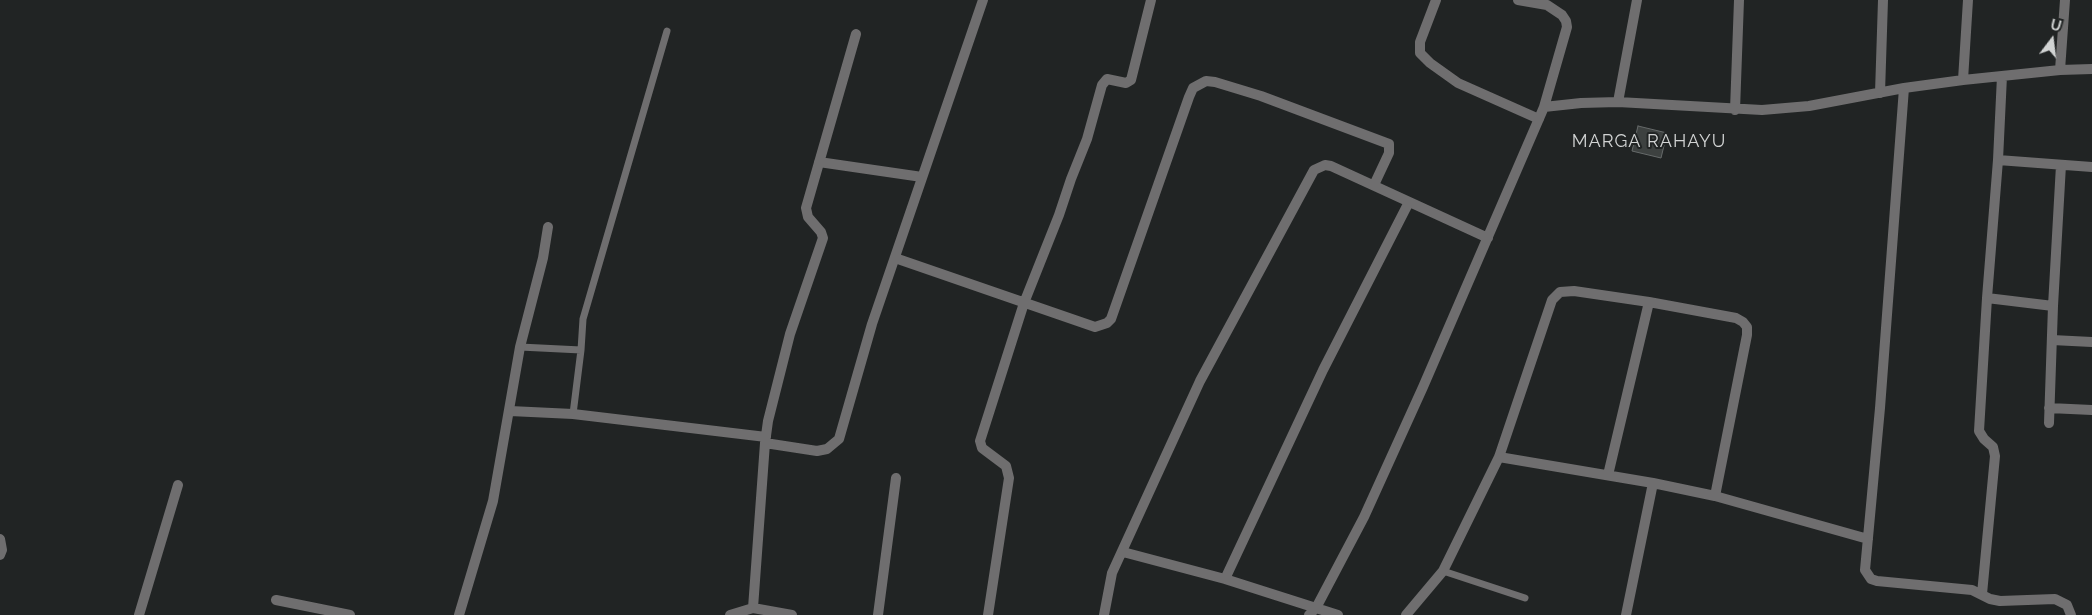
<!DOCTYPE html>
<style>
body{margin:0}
#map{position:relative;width:2092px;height:615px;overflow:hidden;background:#212424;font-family:Raleway,sans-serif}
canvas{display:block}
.north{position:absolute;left:2027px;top:15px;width:50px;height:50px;-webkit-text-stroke:4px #212424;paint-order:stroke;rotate:15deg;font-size:14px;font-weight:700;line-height:20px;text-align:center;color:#d1d3d3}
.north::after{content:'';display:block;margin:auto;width:18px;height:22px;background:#d1d3d3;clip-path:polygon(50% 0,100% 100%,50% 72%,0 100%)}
</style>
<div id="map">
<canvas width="2092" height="615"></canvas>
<div class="north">U</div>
</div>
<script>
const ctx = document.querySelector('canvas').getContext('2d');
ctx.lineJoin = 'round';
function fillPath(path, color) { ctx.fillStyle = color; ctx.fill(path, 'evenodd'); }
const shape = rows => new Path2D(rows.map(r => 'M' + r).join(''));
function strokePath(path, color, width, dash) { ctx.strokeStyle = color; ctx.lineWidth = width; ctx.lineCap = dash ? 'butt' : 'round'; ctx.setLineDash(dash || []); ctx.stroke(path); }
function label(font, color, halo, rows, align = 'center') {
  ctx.font = font + ' Raleway,sans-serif'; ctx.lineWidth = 4; ctx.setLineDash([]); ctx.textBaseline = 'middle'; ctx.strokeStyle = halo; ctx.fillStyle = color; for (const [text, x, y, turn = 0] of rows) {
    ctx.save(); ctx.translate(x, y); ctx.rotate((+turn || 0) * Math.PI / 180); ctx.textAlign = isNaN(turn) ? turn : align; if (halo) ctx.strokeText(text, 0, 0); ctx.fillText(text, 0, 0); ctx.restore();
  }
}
const building = shape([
 [1638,126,1667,133,1661,158,1632,151,1638,126]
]);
const lane = shape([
 [520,347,581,350,583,319,667,31],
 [573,414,581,350],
 [1443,571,1525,598]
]);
const street = shape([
 [1436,0,1420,42,1420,53,1430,63,1458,83,1539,119],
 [1518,0,1547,5,1562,15,1566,21,1567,27,1544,107],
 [2060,70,2065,0],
 [1963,80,1968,0],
 [1904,88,1880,408,1865,570,1871,579,1877,581,1972,590,1990,599,2000,601,2055,599,2067,605,2071,615],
 [1880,93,1883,0],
 [1618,102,1637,0],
 [1735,110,1739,0],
 [1998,160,2092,167],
 [819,162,922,177],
 [895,258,1095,327,1107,323,1111,319,1189,97,1193,88,1206,81,1215,82,1261,96,1389,144,1389,153,1374,185],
 [1987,298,2053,306],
 [2052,340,2092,342],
 [2049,408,2092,410],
 [510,411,573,414,766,437],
 [2049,423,2053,306,2061,165],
 [765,443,817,451,827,449,839,439,872,324,983,0],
 [1499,457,1653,483,1715,496,1868,539],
 [1608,475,1649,302],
 [0,539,2,550,0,555],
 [1123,552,1225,579,1338,615],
 [1225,579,1323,370,1409,202],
 [1982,594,1995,456,1993,447,1984,439,1979,431,1987,298,1998,160,2002,76],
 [276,600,350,615],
 [753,608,765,443,768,421,790,334,823,238,821,232,808,217,806,208,856,34],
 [139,615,178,485],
 [459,615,493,501,520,347,543,258,548,227],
 [730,615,753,608,792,615],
 [878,615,896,478],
 [988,615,1009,478,1006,466,982,448,980,441,1024,303,1059,215,1071,179,1087,139,1102,85,1107,79,1126,83,1131,80,1151,0],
 [1104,615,1112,573,1200,381,1314,170,1325,165,1331,166,1488,238],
 [1309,615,1316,608,1364,517,1423,387,1544,107,1581,103,1618,102,1762,110,1809,106,1904,88,1963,80,2060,70,2092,69],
 [1406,615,1443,571,1499,457,1552,300,1560,292,1574,291,1649,302,1736,318,1743,322,1747,327,1747,335,1715,496],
 [1626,615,1653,483]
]);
const quarterNames = [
 ["MARGA RAHAYU",1649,142]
];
fillPath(building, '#3d4140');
strokePath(building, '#666a6a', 1);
strokePath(lane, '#6f6e6f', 7);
strokePath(street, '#6f6e6f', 10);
ctx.letterSpacing = '1px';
label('18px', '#d1d3d3', '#212424', quarterNames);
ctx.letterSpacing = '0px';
</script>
